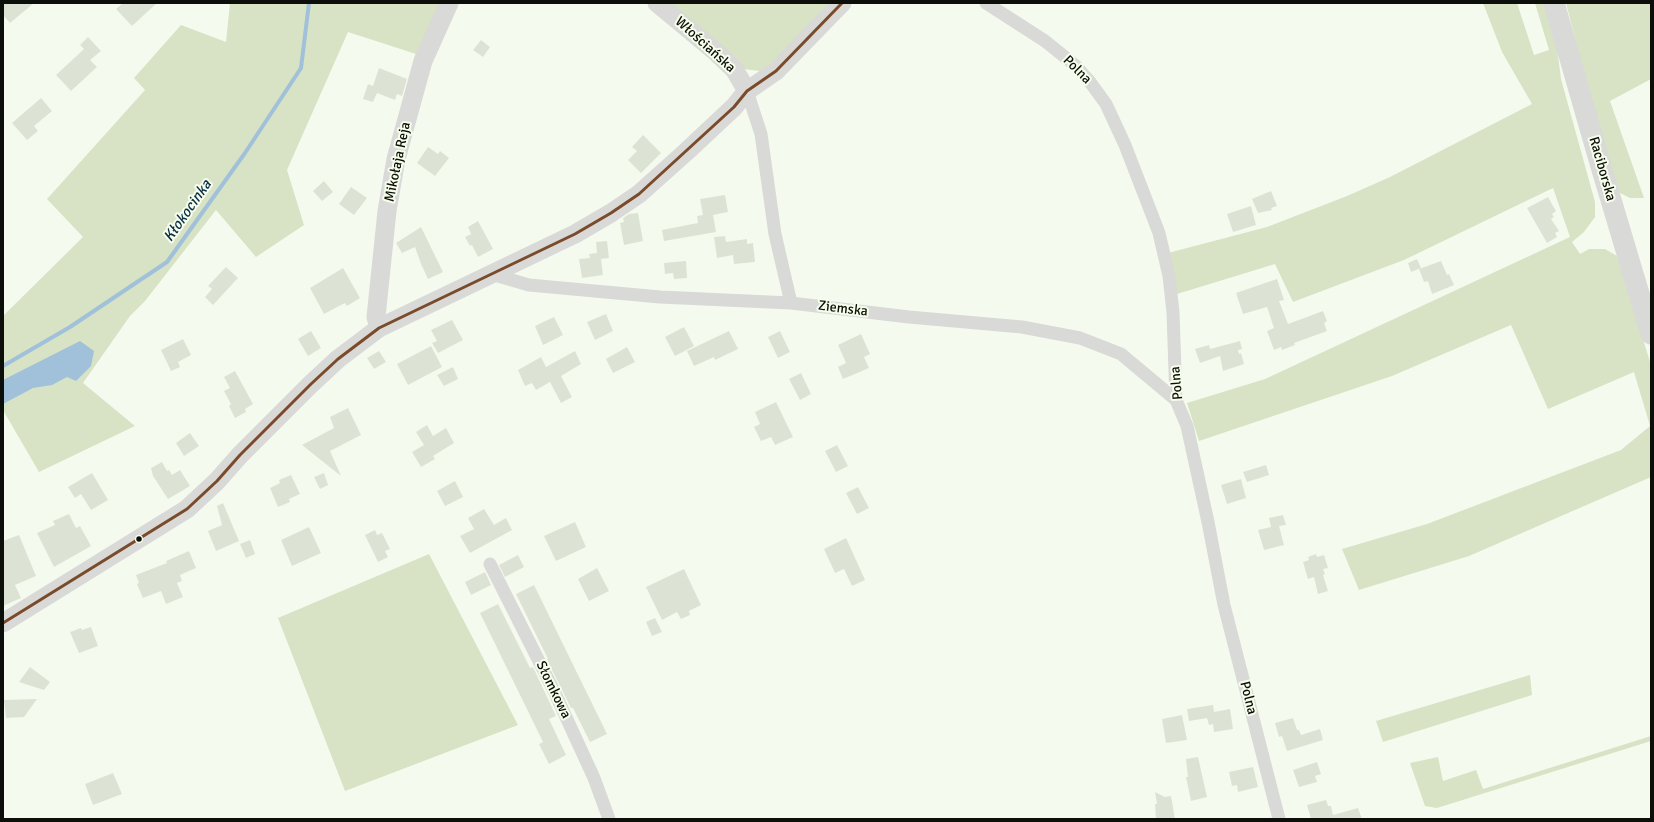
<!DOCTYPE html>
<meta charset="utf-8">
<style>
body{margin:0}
#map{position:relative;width:1654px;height:822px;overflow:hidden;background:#f5faef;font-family:Signika,sans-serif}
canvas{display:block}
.frame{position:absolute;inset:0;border:4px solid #0c0f09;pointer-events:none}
</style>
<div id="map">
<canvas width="1654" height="822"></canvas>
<div class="frame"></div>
</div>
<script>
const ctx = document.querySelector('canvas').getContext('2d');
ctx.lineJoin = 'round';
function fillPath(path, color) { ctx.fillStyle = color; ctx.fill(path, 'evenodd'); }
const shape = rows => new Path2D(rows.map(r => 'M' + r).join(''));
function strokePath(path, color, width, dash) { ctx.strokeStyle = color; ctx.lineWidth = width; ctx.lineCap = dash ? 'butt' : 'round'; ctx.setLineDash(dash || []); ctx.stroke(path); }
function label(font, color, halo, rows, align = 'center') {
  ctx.font = font + ' Signika,sans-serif'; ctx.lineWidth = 4; ctx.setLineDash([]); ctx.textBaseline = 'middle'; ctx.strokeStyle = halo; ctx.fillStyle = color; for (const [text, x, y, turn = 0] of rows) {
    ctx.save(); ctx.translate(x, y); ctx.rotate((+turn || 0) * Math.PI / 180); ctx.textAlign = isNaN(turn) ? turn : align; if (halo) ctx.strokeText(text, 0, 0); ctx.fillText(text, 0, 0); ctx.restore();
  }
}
const green = shape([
 [230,3,442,3,416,54,348,32,287,170,304,225,256,257,216,210,145,301,130,316,83,383,135,426,39,472,3,410,3,316,83,237,47,199,145,90,134,78,181,25,226,42],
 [661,3,832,3,780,57,760,71,743,69],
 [1483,3,1517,3,1534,55,1549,50,1535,3,1546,3,1557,48,1561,79,1595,202,1595,217,1584,232,1572,242,1580,254,1589,249,1605,249,1617,256,1651,365,1651,477,1469,556,1359,590,1342,549,1427,524,1621,450,1650,426,1634,372,1548,409,1511,325,1392,376,1199,441,1187,403,1265,379,1570,237,1553,188,1404,260,1293,302,1275,264,1177,294,1168,253,1267,227,1347,196,1390,177,1532,104,1502,52],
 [1566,3,1651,3,1651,79,1610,101,1644,198,1630,198,1616,191,1606,161],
 [429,554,518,725,345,791,278,618],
 [1530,675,1532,695,1383,742,1376,721],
 [1651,736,1651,741,1437,808,1425,806,1410,763,1438,757,1443,781,1476,770,1483,789]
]);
const water = shape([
 [80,341,94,351,91,366,76,381,67,377,52,385,33,388,3,404,3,380]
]);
const stream = shape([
 [3,366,70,327,167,262,245,153,301,68,309,3]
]);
const building = shape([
 [3,3,34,3,10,23,3,15],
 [123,3,157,3,132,26,116,9],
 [88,37,101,51,90,60,97,67,71,91,56,75,84,49,80,45],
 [481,40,490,47,483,57,473,50],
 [379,68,407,79,402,96,397,94,395,100,377,93,373,102,363,99,368,84,373,86],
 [41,98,52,111,34,126,38,131,27,140,12,123],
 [643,135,661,153,641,173,628,160,637,151,632,147],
 [428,147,438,154,440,151,449,158,435,176,417,163],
 [324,181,333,192,322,201,313,191],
 [351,187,367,198,354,215,339,204],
 [1271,191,1277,206,1271,208,1272,210,1258,213,1252,199],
 [725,195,728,212,713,215,716,232,664,241,662,230,698,223,697,216,703,215,700,199],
 [1548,197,1556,211,1552,214,1554,217,1551,219,1559,231,1555,233,1557,237,1547,243,1527,208],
 [1251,206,1256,225,1233,232,1227,214],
 [638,213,643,241,624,245,620,223,624,222,623,218,629,214],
 [478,221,493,249,478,257,472,245,470,246,465,237,471,234,468,227],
 [421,227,443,272,428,279,421,264,415,247,402,253,396,243],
 [725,236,726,242,747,239,747,244,753,243,755,262,734,264,733,255,717,258,714,237],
 [607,241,609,258,601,259,603,275,582,278,579,259,590,258,589,254,597,253,596,242],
 [1417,259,1421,268,1411,272,1408,263],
 [686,261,687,278,674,279,673,273,665,274,664,263],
 [1441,261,1447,275,1449,274,1454,285,1432,294,1428,281,1424,282,1419,269],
 [226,267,238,278,213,305,205,297,212,289,208,286],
 [343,268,360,298,347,306,345,303,324,314,310,288],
 [1277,279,1284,300,1279,301,1288,324,1323,311,1327,321,1324,323,1327,331,1294,343,1295,345,1282,350,1281,347,1274,350,1267,331,1274,328,1267,307,1243,314,1236,293],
 [606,314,613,331,595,340,587,322],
 [554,317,563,335,543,345,535,326],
 [452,320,463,340,438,353,432,343,437,341,431,330],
 [684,327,694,346,675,356,665,337],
 [311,331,321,348,308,356,298,339],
 [729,331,738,349,715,360,714,357,694,366,687,351],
 [780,331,790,352,778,358,768,337],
 [861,334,870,354,864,357,869,368,843,379,838,367,846,363,838,345],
 [183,339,191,355,178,362,180,367,171,371,161,350],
 [1240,341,1242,349,1238,350,1239,354,1241,353,1244,364,1223,371,1220,356,1200,363,1195,349,1209,345,1210,349],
 [431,346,442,367,408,385,397,364],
 [627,347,635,362,613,373,606,359],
 [379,351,386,362,374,369,367,358],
 [575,351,581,364,561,376,572,397,561,403,550,382,536,390,532,383,525,386,518,370,541,357,546,367],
 [453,367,458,379,444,386,437,375],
 [235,371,253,404,245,409,246,412,235,418,229,406,231,404,224,391,230,388,224,377],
 [801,373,811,394,800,400,789,379],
 [776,402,793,437,775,445,771,437,761,441,754,427,760,424,755,412],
 [348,408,361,435,330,451,341,476,302,445,334,428,330,417],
 [427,425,433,436,446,428,454,443,433,456,435,459,421,467,412,452,424,445,416,432],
 [190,433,199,446,184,456,176,443],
 [837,445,848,466,836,472,825,451],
 [162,462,167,471,169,470,172,475,180,470,190,486,168,499,153,476,151,468],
 [1266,465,1269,475,1247,482,1243,472],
 [92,473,108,500,91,510,81,494,75,498,68,487],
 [324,473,328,485,320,489,314,477],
 [291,475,300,494,289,499,290,502,278,507,270,488,280,483,279,480],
 [1241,479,1246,498,1227,504,1221,485],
 [455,481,463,497,445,506,437,491],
 [858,487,869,508,857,514,846,493],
 [223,503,239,541,216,551,208,531,222,525,217,506],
 [484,509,494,525,506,518,512,530,470,553,460,536,474,529,468,518],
 [69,514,76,528,80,526,91,546,54,567,37,533,55,525,53,521],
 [1283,515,1286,525,1279,526,1284,545,1264,550,1258,530,1271,527,1269,518],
 [575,522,586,547,556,561,544,536],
 [309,527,321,553,292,566,281,540],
 [375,530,377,535,382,533,390,549,385,551,388,557,378,562,365,535],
 [19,535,36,576,15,585,21,598,3,606,3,541],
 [846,538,865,580,852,586,844,569,835,573,824,549],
 [250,540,255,554,246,558,240,544],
 [189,551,196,568,180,575,182,581,177,583,183,597,166,604,161,591,143,598,137,584,139,583,136,575,167,563,166,561],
 [1316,554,1317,557,1324,555,1328,568,1323,569,1325,574,1323,575,1328,591,1318,594,1314,577,1308,579,1303,562,1309,560,1308,557],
 [518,555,524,567,505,577,499,565],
 [597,568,609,591,589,601,578,579],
 [684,569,701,605,689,611,690,615,681,619,677,612,662,620,646,587],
 [485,572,491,585,471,595,465,582],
 [534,585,607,734,590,742,573,708,571,708,547,660,548,659,516,594],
 [498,604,530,668,533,667,556,716,549,719,566,755,549,764,539,744,543,742,480,613],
 [655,618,662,632,652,636,646,622],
 [91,627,98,646,79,653,70,632,81,628,82,630],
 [30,667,50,682,44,690,19,682],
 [37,699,24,717,6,718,4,700],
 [1213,705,1214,712,1230,709,1233,729,1214,732,1213,724,1209,725,1207,718,1189,721,1187,709],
 [1182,715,1187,740,1166,743,1162,719],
 [1293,718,1297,730,1299,730,1301,735,1320,729,1323,740,1287,751,1282,736,1279,737,1275,723],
 [1198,757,1207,797,1191,801,1186,777,1188,777,1186,759],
 [1317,762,1321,774,1315,776,1317,782,1299,787,1293,770],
 [1253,767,1258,787,1238,792,1237,785,1232,786,1229,772],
 [113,773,122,794,93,805,85,784],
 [1155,792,1165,797,1171,796,1175,819,1156,819,1155,804,1157,804],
 [1326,800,1328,806,1331,806,1333,815,1358,808,1362,819,1311,819,1307,805]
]);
const street = shape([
 [986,3,1045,41,1076,66,1090,82,1106,104,1125,145,1159,233,1169,276,1173,312,1176,400,1187,426,1208,522,1224,605,1279,819],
 [747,91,761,134,775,234,791,303],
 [491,274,529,285,660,297,791,303,909,317,1022,327,1080,338,1121,354,1176,400],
 [490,564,554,691,594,778,609,819]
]);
const secondary = shape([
 [657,3,716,52,734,69,747,91],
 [379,328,376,317,387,211,396,159,423,61,449,3],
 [3,623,187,509,217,481,240,455,311,384,338,359,379,328,575,234,611,213,639,194,686,152,734,107,747,91,776,71,842,3]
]);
const primary = shape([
 [1554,3,1600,163,1651,334]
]);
const bus1 = shape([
 [3,623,187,509,217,481,240,455,311,384,338,359,379,328,575,234,611,213,639,194,734,107,747,91,776,71,842,3]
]);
const markers = [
 [139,539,3.5,"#0c0f09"]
];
const streetNames = [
 ["Włościańska",705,45,42],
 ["Polna",1077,70,45],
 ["Mikołaja Reja",398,162,-78],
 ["Raciborska",1602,169,74],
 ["Ziemska",843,309,7],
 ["Polna",1177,383,-95],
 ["Słomkowa",553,690,64],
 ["Polna",1248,698,76]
];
const waterNames = [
 ["Kłokocinka",188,211,-55]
];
fillPath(green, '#d7e3c4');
fillPath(water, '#a0c1d9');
strokePath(stream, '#a0c1d9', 4);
fillPath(building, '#dde3d4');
strokePath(street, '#d9d9d8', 13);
strokePath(secondary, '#d9d9d8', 19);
strokePath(primary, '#d9d9d8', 21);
strokePath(bus1, '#7a4b2a', 3);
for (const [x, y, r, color] of markers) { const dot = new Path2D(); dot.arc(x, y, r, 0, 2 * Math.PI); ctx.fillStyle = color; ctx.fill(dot); strokePath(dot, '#f6feeb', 1.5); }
label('14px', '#0c0f09', '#f6feeb', streetNames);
label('italic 15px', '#092d47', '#f6feeb', waterNames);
</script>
